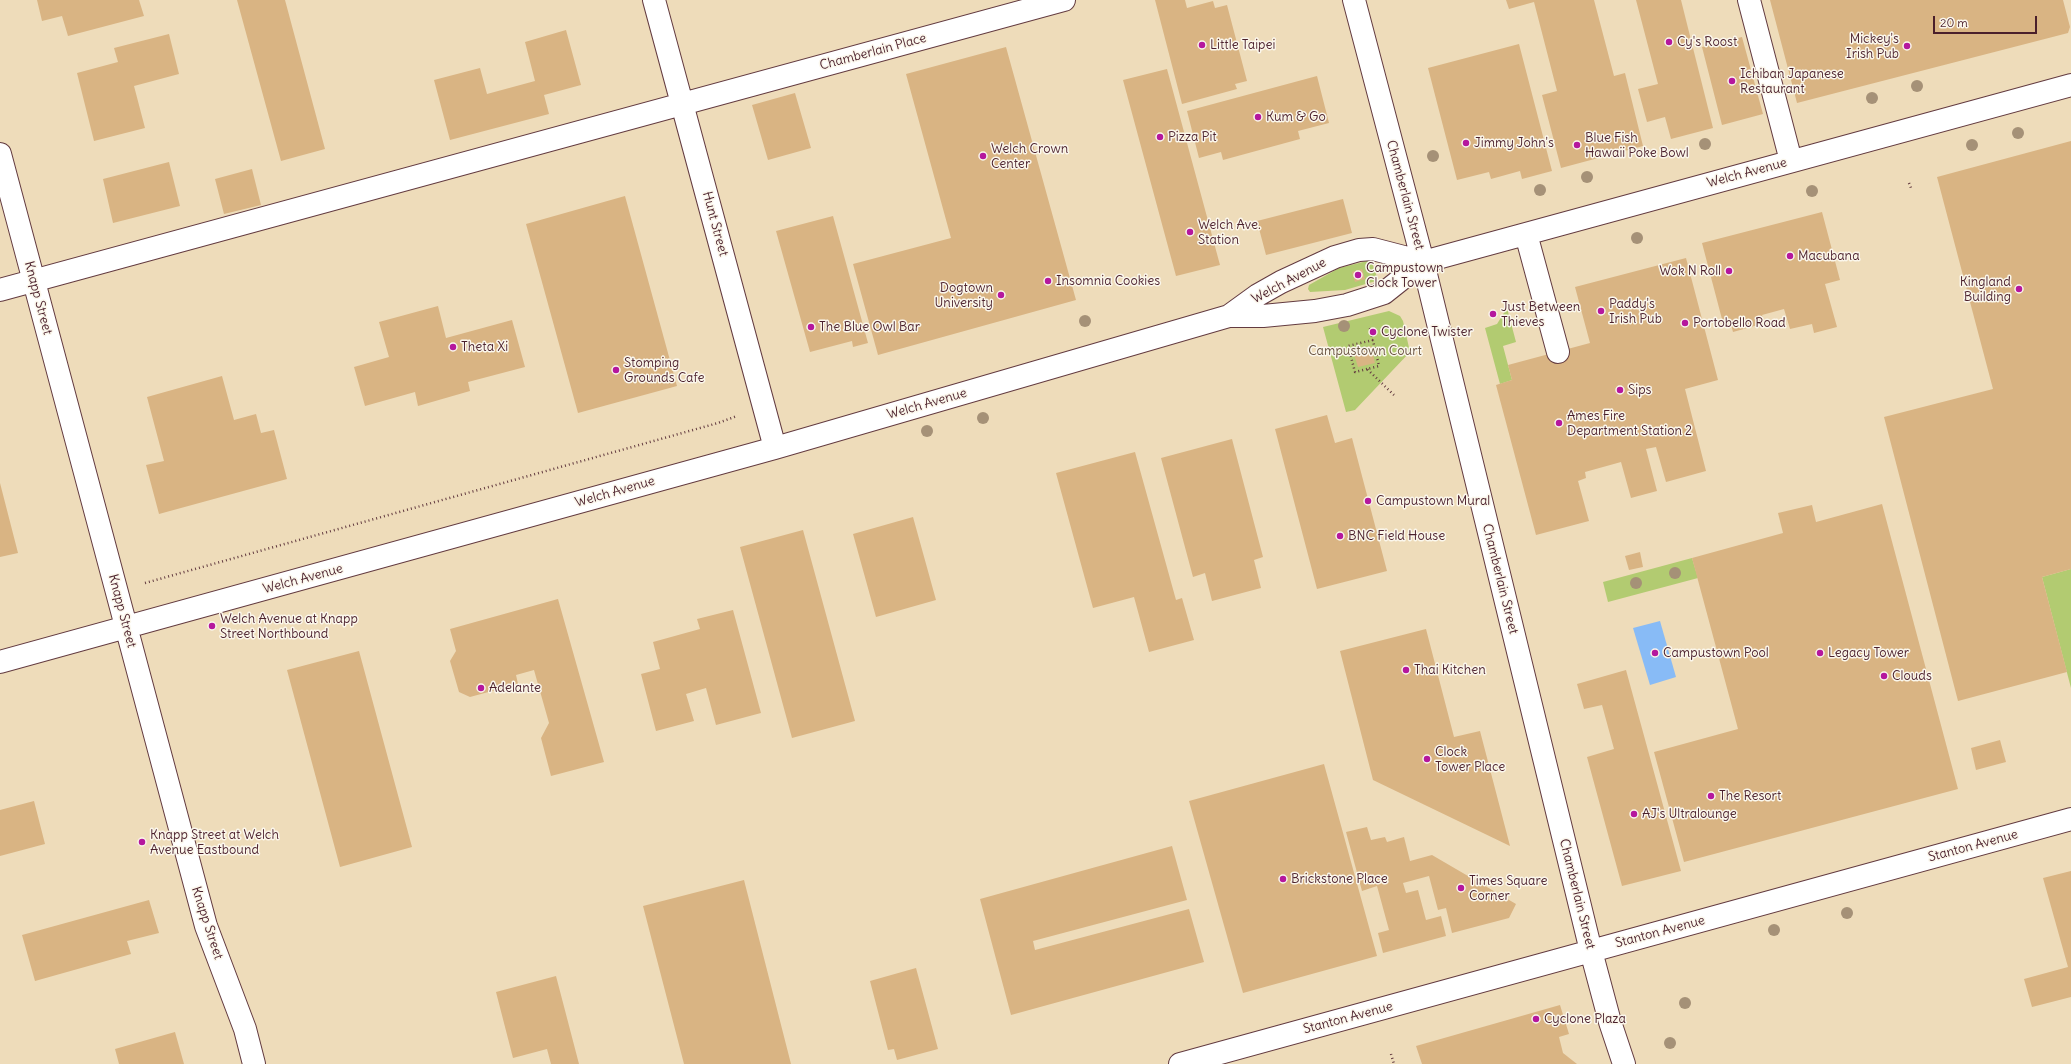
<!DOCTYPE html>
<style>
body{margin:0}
#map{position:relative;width:2071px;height:1064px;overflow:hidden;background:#eedcba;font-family:Delius,sans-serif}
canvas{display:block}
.scale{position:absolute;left:1933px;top:16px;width:104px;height:18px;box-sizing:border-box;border:2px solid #4a1f2b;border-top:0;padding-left:5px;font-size:12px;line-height:14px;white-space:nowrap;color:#4a1f2b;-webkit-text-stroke:3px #fbf7ec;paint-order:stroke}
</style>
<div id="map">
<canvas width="2071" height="1064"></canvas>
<div class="scale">20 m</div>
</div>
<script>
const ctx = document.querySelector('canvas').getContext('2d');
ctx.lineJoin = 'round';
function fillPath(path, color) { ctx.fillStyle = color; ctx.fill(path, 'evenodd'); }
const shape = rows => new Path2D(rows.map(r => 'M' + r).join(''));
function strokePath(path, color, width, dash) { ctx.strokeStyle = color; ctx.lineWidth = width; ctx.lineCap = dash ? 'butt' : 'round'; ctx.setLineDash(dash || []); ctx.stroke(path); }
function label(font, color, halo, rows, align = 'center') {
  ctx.font = font + ' Delius,sans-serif'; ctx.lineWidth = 3; ctx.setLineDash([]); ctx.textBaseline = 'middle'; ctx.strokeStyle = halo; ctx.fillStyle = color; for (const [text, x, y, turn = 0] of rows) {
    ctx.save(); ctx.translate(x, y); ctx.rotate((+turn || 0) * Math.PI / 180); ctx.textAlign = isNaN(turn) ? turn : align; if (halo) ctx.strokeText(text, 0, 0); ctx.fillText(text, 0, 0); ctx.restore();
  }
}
const green = shape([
 [1371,260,1377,277,1376,281,1345,290,1310,292,1308,289,1309,285,1339,268],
 [1507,308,1516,342,1503,346,1512,380,1500,384,1485,328,1497,324],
 [1389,311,1400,316,1403,321,1410,352,1355,410,1346,412,1323,327],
 [1692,558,1698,578,1608,602,1603,582],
 [2071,569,2071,688,2042,577]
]);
const water = shape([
 [1660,621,1676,677,1650,685,1633,628]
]);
const building = shape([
 [37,0,139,0,144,16,68,36,62,16,42,21],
 [237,0,285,0,325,149,281,161],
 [1155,0,1185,0,1187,8,1213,1,1215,8,1227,5,1247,81,1235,84,1237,89,1182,104],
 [1506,0,1594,0,1614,76,1625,73,1643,146,1561,168,1542,95,1557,91,1534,2,1509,9],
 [1636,0,1681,0,1713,128,1671,139,1665,117,1647,122,1638,89,1658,84],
 [1770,0,2063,0,2070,27,2068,33,1797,103],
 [566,30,581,85,544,95,549,114,450,140,434,80,480,68,487,94,535,81,525,42],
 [169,34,179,74,134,86,145,128,94,141,77,73,118,62,114,48],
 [1742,37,1763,114,1722,125,1702,47],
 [1519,44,1552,171,1522,179,1520,171,1491,179,1489,172,1457,180,1428,68],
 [1006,47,1076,300,878,355,853,264,951,238,906,74],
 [1167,69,1220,265,1176,276,1123,80],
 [1317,76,1329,123,1298,131,1300,139,1223,160,1221,152,1199,158,1187,111],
 [795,93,811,148,768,160,752,105],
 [2071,141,2071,569,2042,577,2067,672,1958,701,1884,417,1993,389,1937,177],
 [169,162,180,206,113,223,103,179],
 [252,169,261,205,224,214,215,179],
 [625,196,677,386,578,413,526,224],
 [1343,199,1352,233,1266,255,1257,221],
 [1822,212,1840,280,1825,284,1837,327,1814,333,1812,324,1790,329,1784,309,1762,315,1765,323,1733,332,1730,321,1723,323,1702,243],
 [833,216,868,343,853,347,852,341,810,352,776,231],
 [1686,258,1718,380,1685,389,1706,471,1666,482,1656,447,1646,449,1657,491,1631,498,1621,462,1585,472,1586,478,1578,481,1589,521,1536,535,1496,385,1512,380,1508,365,1590,343,1575,287],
 [1362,269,1365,279,1355,282,1352,272],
 [438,306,446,338,512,320,525,367,468,382,470,391,418,406,415,392,365,406,354,367,389,357,379,322],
 [1371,346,1375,363,1358,367,1353,351],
 [222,376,234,420,256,414,261,433,274,430,287,479,159,514,146,465,164,461,147,397],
 [1327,415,1335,443,1352,438,1387,571,1317,589,1275,429],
 [1232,439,1263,557,1254,560,1261,588,1212,601,1205,573,1193,577,1161,458],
 [1135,452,1176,600,1182,598,1194,640,1149,652,1134,597,1093,608,1056,473],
 [0,483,18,553,0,557],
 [1882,504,1958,789,1684,862,1654,752,1738,729,1692,558,1783,533,1778,513,1812,505,1816,522],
 [913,517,936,600,876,617,853,534],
 [803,530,855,721,792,738,740,547],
 [1640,552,1643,567,1629,570,1625,556],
 [558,599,604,762,551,776,541,738,549,723,534,670,516,675,518,684,470,697,459,692,450,661,456,651,450,629],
 [733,610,761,713,716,725,706,688,686,694,694,721,656,731,641,674,660,669,653,642,700,629,697,619],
 [1426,629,1454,737,1480,731,1510,846,1373,780,1340,651],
 [359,651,412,847,340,867,287,670],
 [1626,670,1681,871,1622,886,1587,757,1614,749,1602,705,1584,709,1577,684],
 [2000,740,2006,762,1976,770,1971,748],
 [1324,764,1377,956,1243,993,1189,801],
 [34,801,45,844,0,856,0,810],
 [1367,827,1371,840,1385,837,1387,842,1404,837,1410,861,1432,855,1516,904,1509,918,1452,933,1446,908,1438,910,1429,876,1403,883,1406,893,1418,890,1426,920,1441,916,1446,936,1383,953,1378,933,1389,930,1377,886,1362,891,1346,832],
 [1172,846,1187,900,1033,941,1035,950,1189,909,1204,962,1011,1015,980,899],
 [2071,871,2071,997,2032,1007,2024,979,2068,967,2043,878],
 [744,880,791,1064,684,1064,643,906],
 [149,900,159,933,127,941,131,954,35,981,22,935],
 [916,968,938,1049,897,1060,894,1049,888,1050,870,981],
 [556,976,579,1064,551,1064,547,1049,513,1058,496,992],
 [1560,1005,1569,1034,1559,1037,1563,1053,1577,1064,1422,1064,1416,1046],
 [175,1032,184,1064,119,1064,115,1049]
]);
const path = shape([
 [1909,183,1911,188],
 [1370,328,1379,366,1367,369,1394,395],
 [1367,369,1355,372,1348,346,1373,340],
 [145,583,718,423,737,416],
 [1391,1054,1394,1064]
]);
const minor = shape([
 [654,0,775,448],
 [1354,0,1423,262,1591,951,1610,1022,1624,1064],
 [1749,0,1791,161],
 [0,154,206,926,245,1029,254,1064],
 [1526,234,1558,352],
 [0,290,1064,0],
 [1229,316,1258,295,1281,282,1335,257,1359,250,1373,249,1423,262],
 [0,662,775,448,1229,316,1263,316,1315,311,1347,305,1384,293,1423,262,2071,85],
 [1180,1064,2071,819]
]);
const trees = [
 [1917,86],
 [1872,98],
 [2018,133],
 [1705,144],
 [1972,145],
 [1433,156],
 [1587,177],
 [1540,190],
 [1812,191],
 [1637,238],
 [1085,321],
 [1344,326],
 [983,418],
 [927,431],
 [1675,573],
 [1636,583],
 [1847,913],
 [1774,930],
 [1685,1003],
 [1670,1043]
];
const markers = [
 [1669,42,4,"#b5179e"],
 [1202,45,4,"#b5179e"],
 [1907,46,4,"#b5179e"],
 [1732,81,4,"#b5179e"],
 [1258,117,4,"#b5179e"],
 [1160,137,4,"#b5179e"],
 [1466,143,4,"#b5179e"],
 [1577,145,4,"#b5179e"],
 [983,156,4,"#b5179e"],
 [1190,232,4,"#b5179e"],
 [1790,256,4,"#b5179e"],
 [1729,271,4,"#b5179e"],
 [1358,275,4,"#b5179e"],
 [1048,281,4,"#b5179e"],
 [2019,289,4,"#b5179e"],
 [1001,295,4,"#b5179e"],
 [1601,311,4,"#b5179e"],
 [1493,314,4,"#b5179e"],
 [1685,323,4,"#b5179e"],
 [811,327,4,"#b5179e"],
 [1373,332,4,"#b5179e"],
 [453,347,4,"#b5179e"],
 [616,370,4,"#b5179e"],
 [1620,390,4,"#b5179e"],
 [1559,423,4,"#b5179e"],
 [1368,501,4,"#b5179e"],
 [1340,536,4,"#b5179e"],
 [212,626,4,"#b5179e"],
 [1655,653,4,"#b5179e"],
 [1820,653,4,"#b5179e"],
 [1406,670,4,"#b5179e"],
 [1884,676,4,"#b5179e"],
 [481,688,4,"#b5179e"],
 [1427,759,4,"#b5179e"],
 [1711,796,4,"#b5179e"],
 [1634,814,4,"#b5179e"],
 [142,842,4,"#b5179e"],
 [1283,879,4,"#b5179e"],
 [1461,888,4,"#b5179e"],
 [1536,1019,4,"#b5179e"]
];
const poiNames = [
 ["Mickey's",1899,39,"right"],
 ["Irish Pub",1899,54,"right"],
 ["Cy's Roost",1677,42],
 ["Little Taipei",1210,45],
 ["Ichiban Japanese",1740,74],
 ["Restaurant",1740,89],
 ["Kum & Go",1266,117],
 ["Pizza Pit",1168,137],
 ["Blue Fish",1585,138],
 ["Hawaii Poke Bowl",1585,153],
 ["Jimmy John's",1474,143],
 ["Welch Crown",991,149],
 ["Center",991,164],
 ["Welch Ave.",1198,225],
 ["Station",1198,240],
 ["Macubana",1798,256],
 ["Campustown",1366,268],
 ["Clock Tower",1366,283],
 ["Wok N Roll",1721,271,"right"],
 ["Insomnia Cookies",1056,281],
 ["Kingland",2011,282,"right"],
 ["Building",2011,297,"right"],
 ["Dogtown",993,288,"right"],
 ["University",993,303,"right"],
 ["Paddy's",1609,304],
 ["Irish Pub",1609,319],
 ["Just Between",1501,307],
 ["Thieves",1501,322],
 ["Portobello Road",1693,323],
 ["The Blue Owl Bar",819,327],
 ["Cyclone Twister",1381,332],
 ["Theta Xi",461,347],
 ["Stomping",624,363],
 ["Grounds Cafe",624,378],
 ["Sips",1628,390],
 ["Ames Fire",1567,416],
 ["Department Station 2",1567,431],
 ["Campustown Mural",1376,501],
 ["BNC Field House",1348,536],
 ["Welch Avenue at Knapp",220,619],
 ["Street Northbound",220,634],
 ["Campustown Pool",1663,653],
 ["Legacy Tower",1828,653],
 ["Thai Kitchen",1414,670],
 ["Clouds",1892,676],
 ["Adelante",489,688],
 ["Clock",1435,752],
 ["Tower Place",1435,767],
 ["The Resort",1719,796],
 ["AJ's Ultralounge",1642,814],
 ["Knapp Street at Welch",150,835],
 ["Avenue Eastbound",150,850],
 ["Brickstone Place",1291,879],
 ["Times Square",1469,881],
 ["Corner",1469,896],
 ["Cyclone Plaza",1544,1019]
];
const streetNames = [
 ["Chamberlain Place",873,52,-15],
 ["Welch Avenue",1747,173,-15],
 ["Chamberlain Street",1405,195,75],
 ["Hunt Street",715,224,75],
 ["Welch Avenue",1289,281,-28],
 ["Knapp Street",38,298,75],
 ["Welch Avenue",927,404,-16],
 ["Welch Avenue",615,492,-16],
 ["Welch Avenue",303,579,-15],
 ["Chamberlain Street",1500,579,76],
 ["Knapp Street",122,611,75],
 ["Stanton Avenue",1973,846,-15],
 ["Chamberlain Street",1577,894,76],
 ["Knapp Street",207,923,72],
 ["Stanton Avenue",1660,932,-15],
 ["Stanton Avenue",1348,1018,-15]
];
const parkNames = [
 ["Campustown Court",1365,351]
];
fillPath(green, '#b2cb71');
fillPath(water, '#88bbf6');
fillPath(building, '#d9b483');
strokePath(minor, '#633b40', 24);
strokePath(path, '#633b40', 2.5, [1, 3]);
strokePath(minor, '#fff', 22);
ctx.fillStyle = '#a59177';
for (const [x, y] of trees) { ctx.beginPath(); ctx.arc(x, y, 6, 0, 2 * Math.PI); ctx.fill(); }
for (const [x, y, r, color] of markers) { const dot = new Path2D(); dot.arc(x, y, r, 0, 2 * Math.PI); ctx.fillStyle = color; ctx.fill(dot); strokePath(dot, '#fbf7ec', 1.5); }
label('13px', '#4a1f2b', '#fbf7ec', poiNames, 'left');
label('13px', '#4a1f2b', '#fbf7ec', streetNames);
label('13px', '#695340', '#fbf7ec', parkNames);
</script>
